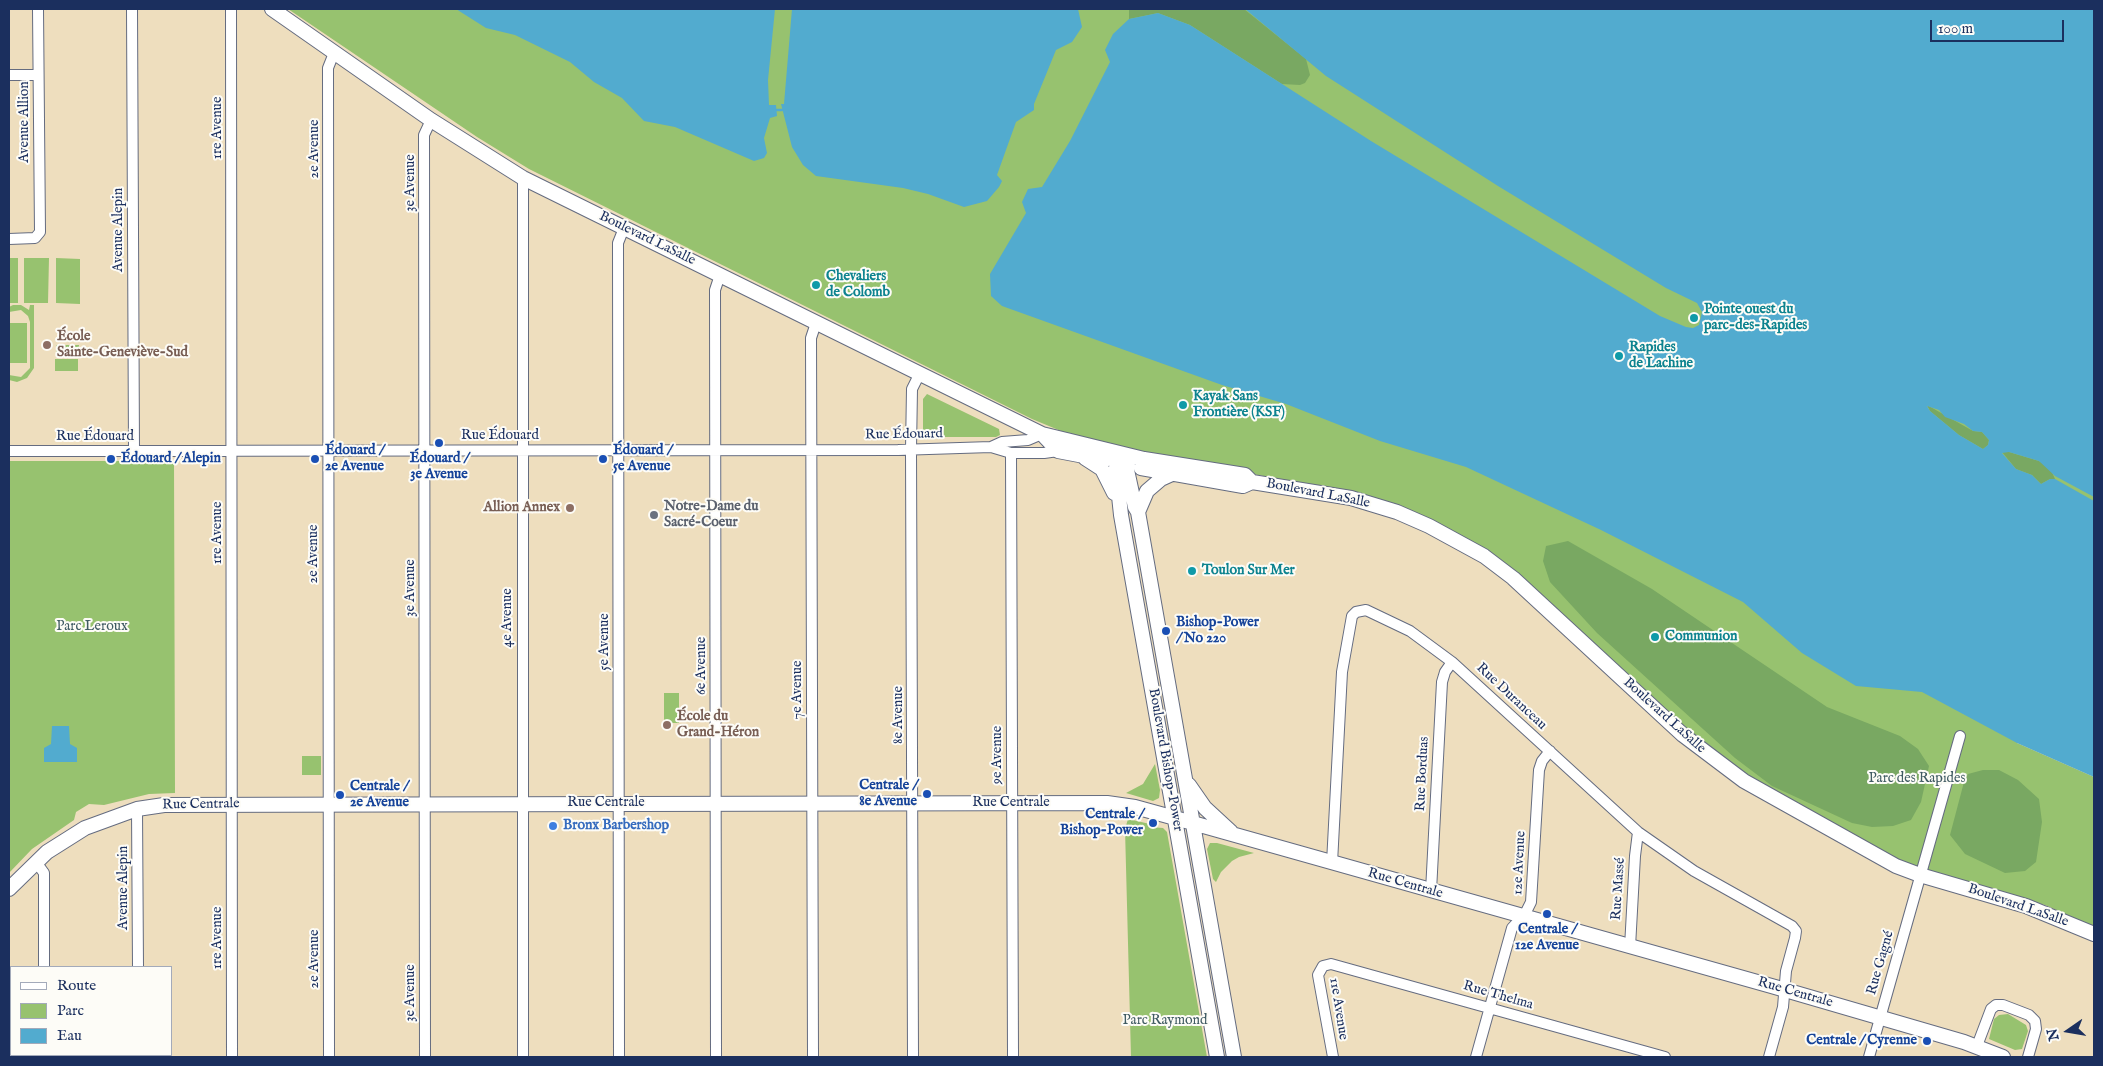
<!DOCTYPE html>
<meta charset="utf-8">
<style>
body{margin:0}
#map{position:relative;width:2103px;height:1066px;overflow:hidden;background:#eedebe;font-family:"IM FELL English",serif}
canvas{display:block}
.frame{position:absolute;inset:0;border:10px solid #1b2f5e;pointer-events:none}
.legend{position:absolute;left:10px;top:966px;width:162px;height:90px;box-sizing:border-box;background:#fdfcf7;border:1px solid #a3aaba;margin:0;padding:6px 9px;list-style:none;font-size:15px;color:#1b2f5e}
.legend li{display:flex;align-items:center;gap:10px;height:25px}
.legend b{width:25px;border:1px solid #a3aaba}
.north{position:absolute;left:2043px;top:1006px;width:50px;height:50px;-webkit-text-stroke:4px #fdfcf7;paint-order:stroke;rotate:257deg;font-size:14px;font-weight:700;line-height:20px;text-align:center;color:#1b2f5e}
.north::after{content:'';display:block;margin:auto;width:18px;height:22px;background:#1b2f5e;clip-path:polygon(50% 0,100% 100%,50% 72%,0 100%)}
.scale{position:absolute;left:1930px;top:20px;width:134px;height:22px;box-sizing:border-box;border:2px solid #1b2f5e;border-top:0;padding-left:6px;font-size:15px;line-height:18px;white-space:nowrap;color:#1b2f5e;-webkit-text-stroke:4px #fdfcf7;paint-order:stroke}
</style>
<div id="map">
<canvas width="2103" height="1066"></canvas>
<div class="frame"></div>
<ul class="legend">
<li><b style="height:6px;background:#fff"></b>Route</li>
<li><b style="height:14px;background:#97c26f"></b>Parc</li>
<li><b style="height:14px;background:#52abcf"></b>Eau</li>
</ul>
<div class="north">N</div>
<div class="scale">100 m</div>
</div>
<script>
const ctx = document.querySelector('canvas').getContext('2d');
ctx.lineJoin = 'round';
function fillPath(path, color) { ctx.fillStyle = color; ctx.fill(path, 'evenodd'); }
const shape = rows => new Path2D(rows.map(r => 'M' + r).join(''));
function strokePath(path, color, width, dash) { ctx.strokeStyle = color; ctx.lineWidth = width; ctx.lineCap = dash ? 'butt' : 'round'; ctx.setLineDash(dash || []); ctx.stroke(path); }
function label(font, color, halo, rows, align = 'center') {
  ctx.font = font + ' "IM FELL English",serif'; ctx.lineWidth = 4; ctx.setLineDash([]); ctx.textBaseline = 'middle'; ctx.strokeStyle = halo; ctx.fillStyle = color; for (const [text, x, y, turn = 0] of rows) {
    ctx.save(); ctx.translate(x, y); ctx.rotate((+turn || 0) * Math.PI / 180); ctx.textAlign = isNaN(turn) ? turn : align; if (halo) ctx.strokeText(text, 0, 0); ctx.fillText(text, 0, 0); ctx.restore();
  }
}
const green = shape([
 [288,9,2094,9,2094,689,2017,743,2094,777,2094,927,2045,905,1920,869,1898,859,1760,783,1701,742,1494,555,1445,527,1419,515,1354,493,1130,451,1073,436,1032,419,529,169,477,137],
 [9,258,18,258,18,303,9,303],
 [24,258,49,258,48,303,24,303],
 [56,258,80,259,80,304,56,303],
 [13,305,21,305,29,310,30,305,34,305,34,368,27,378,17,382,9,380,9,375,21,377,30,368,30,322,28,316,21,310,9,312,9,307],
 [9,323,27,323,27,363,9,363],
 [56,345,79,345,79,357,56,357],
 [55,359,78,359,78,371,55,371],
 [927,394,999,429,1000,435,996,437,926,437,923,432,923,399],
 [9,461,174,461,175,793,149,794,104,805,89,804,76,812,74,820,32,849,9,873],
 [664,693,679,693,679,723,664,723],
 [302,756,321,756,321,775,302,775],
 [1155,764,1160,790,1159,798,1153,801,1126,793,1143,784],
 [1128,819,1150,824,1150,827,1163,828,1167,832,1207,1057,1131,1057,1125,829],
 [1210,843,1217,843,1254,853,1239,857,1232,861,1221,872,1216,882,1213,879,1207,849],
 [2008,1014,2026,1025,2028,1031,2022,1049,2015,1050,1989,1039,1994,1019,1999,1015]
]);
const forest = shape([
 [1129,9,1244,9,1306,59,1310,75,1305,83,1300,85,1282,84,1190,25,1158,13,1129,19],
 [1927,405,1973,431,1982,432,1989,440,1988,445,1983,449,1959,435,1930,411],
 [2002,452,2009,452,2039,461,2051,470,2055,479,2050,479,2041,484,2032,475,2016,469],
 [1568,541,1652,589,1827,707,1900,736,1918,749,1929,766,1921,802,1911,820,1893,826,1872,827,1852,823,1772,786,1735,758,1597,633,1550,582,1543,561,1546,546],
 [1983,770,1999,770,2018,780,2039,799,2042,822,2036,862,2025,871,2005,873,1965,854,1950,835,1964,782,1968,774]
]);
const water = shape([
 [456,9,775,9,768,80,769,105,776,105,777,116,770,118,764,138,767,153,764,158,754,161,675,127,644,121,622,98,594,82,570,62,515,35,486,28],
 [792,9,1078,9,1082,27,1072,42,1056,50,1034,104,1034,110,1016,122,997,175,1002,181,999,187,987,201,964,207,928,194,903,188,816,176,803,165,792,147,781,104,784,104],
 [1245,9,2094,9,2094,497,2055,476,2039,461,2009,452,2002,453,2016,469,2032,475,2041,484,2050,479,2055,479,2094,501,2094,777,2017,743,1922,692,1856,686,1802,653,1743,602,1601,530,1466,467,1380,441,1286,404,1222,385,1002,306,991,296,990,274,1026,213,1022,202,1028,189,1042,187,1070,141,1110,62,1105,50,1113,34,1129,19,1158,13,1190,25,1371,141,1660,316,1686,327,1693,328,1699,325,1702,312,1697,303,1666,288,1498,186,1326,76],
 [1927,406,1939,410,1945,417,1964,424,1973,431,1982,432,1989,440,1988,445,1983,449,1959,435,1930,411],
 [52,726,69,726,70,744,77,748,77,762,44,762,44,748,51,744]
]);
const stream = shape([
 [777,110,782,110]
]);
const street = shape([
 [132,9,134,451],
 [231,9,232,1057],
 [9,75,38,75],
 [9,239,35,238,40,232,38,9],
 [991,447,1002,442,1028,440,1042,434],
 [9,451,898,450,991,447,1011,453,1044,453,1058,451],
 [1011,453,1013,1057],
 [137,809,138,967],
 [36,862,44,873,44,967],
 [1332,863,1342,672,1352,616,1356,612,1366,610,1410,631,1452,662,1638,832,1694,871,1792,926,1796,931,1795,938,1786,971,1783,1007,1769,1057],
 [1431,891,1442,682,1445,672,1452,662],
 [1630,947,1635,856,1638,832],
 [1977,1046,1991,1009,1996,1005,2003,1005,2029,1015,2035,1021,2036,1029,2028,1057],
 [45,1055,45,1057],
 [139,1055,139,1057],
 [329,1057,328,68,334,53],
 [425,1057,424,135,431,120],
 [523,1057,523,178],
 [619,1057,618,243,624,228],
 [716,1057,715,290,720,275],
 [813,1057,811,338,816,323],
 [913,1057,911,449,912,389,919,375],
 [1333,1057,1318,975,1323,966,1331,964,1665,1057],
 [1476,1057,1512,928,1525,914,1531,902,1539,770,1542,761,1550,751],
 [1869,1057,1960,736]
]);
const secondary = shape([
 [272,9,431,120,523,178,1042,434,1144,459,1245,475,1252,482,1351,498,1397,512,1429,526,1484,556,1513,578,1683,735,1744,781,1896,866,1920,875,2026,906,2094,934],
 [1042,434,1058,451,1105,460],
 [1118,453,1116,468,1121,515,1217,1057],
 [1129,456,1127,470,1135,507,1138,512,1234,1057],
 [1085,458,1102,469,1114,493],
 [1141,468,1243,486,1252,482],
 [1138,512,1147,491,1161,479,1172,474],
 [1189,785,1205,808,1231,832],
 [9,889,47,852,85,828,137,809,164,805,1107,803,1135,807,1175,818,1775,987,1964,1042,2003,1057]
]);
const markers = [
 [816,285,5,"#0f9aa8"],
 [1694,318,5,"#0f9aa8"],
 [47,345,5,"#8d6e63"],
 [1619,356,5,"#0f9aa8"],
 [1183,405,5,"#0f9aa8"],
 [439,443,5,"#1a4fb4"],
 [111,459,5,"#1a4fb4"],
 [315,459,5,"#1a4fb4"],
 [603,459,5,"#1a4fb4"],
 [570,508,5,"#8d6e63"],
 [654,515,5,"#6b7280"],
 [1192,571,5,"#0f9aa8"],
 [1166,631,5,"#1a4fb4"],
 [1655,637,5,"#0f9aa8"],
 [667,725,5,"#8d6e63"],
 [927,794,5,"#1a4fb4"],
 [340,795,5,"#1a4fb4"],
 [1153,823,5,"#1a4fb4"],
 [553,826,5,"#3f7fe0"],
 [1547,914,5,"#1a4fb4"],
 [1927,1041,5,"#1a4fb4"]
];
const streetNames = [
 ["Avenue Allion",25,122,-90],
 ["1re Avenue",218,128,-90],
 ["2e Avenue",315,149,-90],
 ["3e Avenue",411,183,-90],
 ["Avenue Alepin",119,230,-90],
 ["Boulevard LaSalle",647,239,26],
 ["Rue Édouard",904,435,-1],
 ["Rue Édouard",500,436],
 ["Rue Édouard",95,437],
 ["Boulevard LaSalle",1318,494,11],
 ["1re Avenue",218,533,-90],
 ["2e Avenue",314,554,-90],
 ["3e Avenue",411,588,-90],
 ["4e Avenue",508,618,-90],
 ["5e Avenue",605,642,-90],
 ["6e Avenue",702,666,-90],
 ["7e Avenue",798,690,-90],
 ["Rue Duranceau",1511,697,43],
 ["8e Avenue",899,715,-90],
 ["Boulevard LaSalle",1664,716,42],
 ["9e Avenue",998,755,-90],
 ["Boulevard Bishop-Power",1165,760,80],
 ["Rue Borduas",1423,774,-87],
 ["Rue Centrale",606,803],
 ["Rue Centrale",1011,803],
 ["Rue Centrale",201,805,-1],
 ["12e Avenue",1520,863,-87],
 ["Rue Centrale",1405,884,16],
 ["Avenue Alepin",124,888,-90],
 ["Rue Massé",1619,889,-86],
 ["Boulevard LaSalle",2018,906,19],
 ["1re Avenue",218,938,-90],
 ["2e Avenue",315,959,-90],
 ["Rue Gagné",1881,963,-74],
 ["3e Avenue",411,993,-90],
 ["Rue Centrale",1795,993,16],
 ["Rue Thelma",1498,996,16],
 ["11e Avenue",1338,1009,81]
];
const cultureNames = [
 ["Chevaliers",826,277],
 ["de Colomb",826,293],
 ["Pointe ouest du",1704,310],
 ["parc-des-Rapides",1704,326],
 ["Rapides",1629,348],
 ["de Lachine",1629,364],
 ["Kayak Sans",1193,397],
 ["Frontière (KSF)",1193,413],
 ["Toulon Sur Mer",1202,571],
 ["Communion",1665,637]
];
const educationNames = [
 ["École",57,337],
 ["Sainte-Geneviève-Sud",57,353],
 ["Allion Annex",560,508,"right"],
 ["École du",677,717],
 ["Grand-Héron",677,733]
];
const transitNames = [
 ["Édouard /",325,451],
 ["2e Avenue",325,467],
 ["Édouard /",613,451],
 ["5e Avenue",613,467],
 ["Édouard / Alepin",121,459],
 ["Édouard /",439,459,"center"],
 ["3e Avenue",439,475,"center"],
 ["Bishop-Power",1176,623],
 ["/ No 220",1176,639],
 ["Centrale /",917,786,"right"],
 ["8e Avenue",917,802,"right"],
 ["Centrale /",350,787],
 ["2e Avenue",350,803],
 ["Centrale /",1143,815,"right"],
 ["Bishop-Power",1143,831,"right"],
 ["Centrale /",1547,930,"center"],
 ["12e Avenue",1547,946,"center"],
 ["Centrale / Cyrenne",1917,1041,"right"]
];
const worshipNames = [
 ["Notre-Dame du",664,507],
 ["Sacré-Coeur",664,523]
];
const parkNames = [
 ["Parc Leroux",92,627],
 ["Parc des Rapides",1917,779],
 ["Parc Raymond",1165,1021]
];
const shopNames = [
 ["Bronx Barbershop",563,826]
];
fillPath(green, '#97c26f');
fillPath(forest, '#79a862');
fillPath(water, '#52abcf');
strokePath(stream, '#52abcf', 2.5);
strokePath(street, '#656c80', 12);
strokePath(secondary, '#656c80', 16);
strokePath(street, '#fff', 10);
strokePath(secondary, '#fff', 14);
for (const [x, y, r, color] of markers) { const dot = new Path2D(); dot.arc(x, y, r, 0, 2 * Math.PI); ctx.fillStyle = color; ctx.fill(dot); strokePath(dot, '#fdfcf7', 2); }
label('14px', '#1b2f5e', '#fdfcf7', streetNames);
label('bold 14px', '#0d838f', '#fdfcf7', cultureNames, 'left');
label('bold 14px', '#785e54', '#fdfcf7', educationNames, 'left');
label('bold 14px', '#164399', '#fdfcf7', transitNames, 'left');
label('bold 14px', '#5b616d', '#fdfcf7', worshipNames, 'left');
label('14px', '#405b63', '#fdfcf7', parkNames);
label('bold 14px', '#366cbe', '#fdfcf7', shopNames, 'left');
</script>
